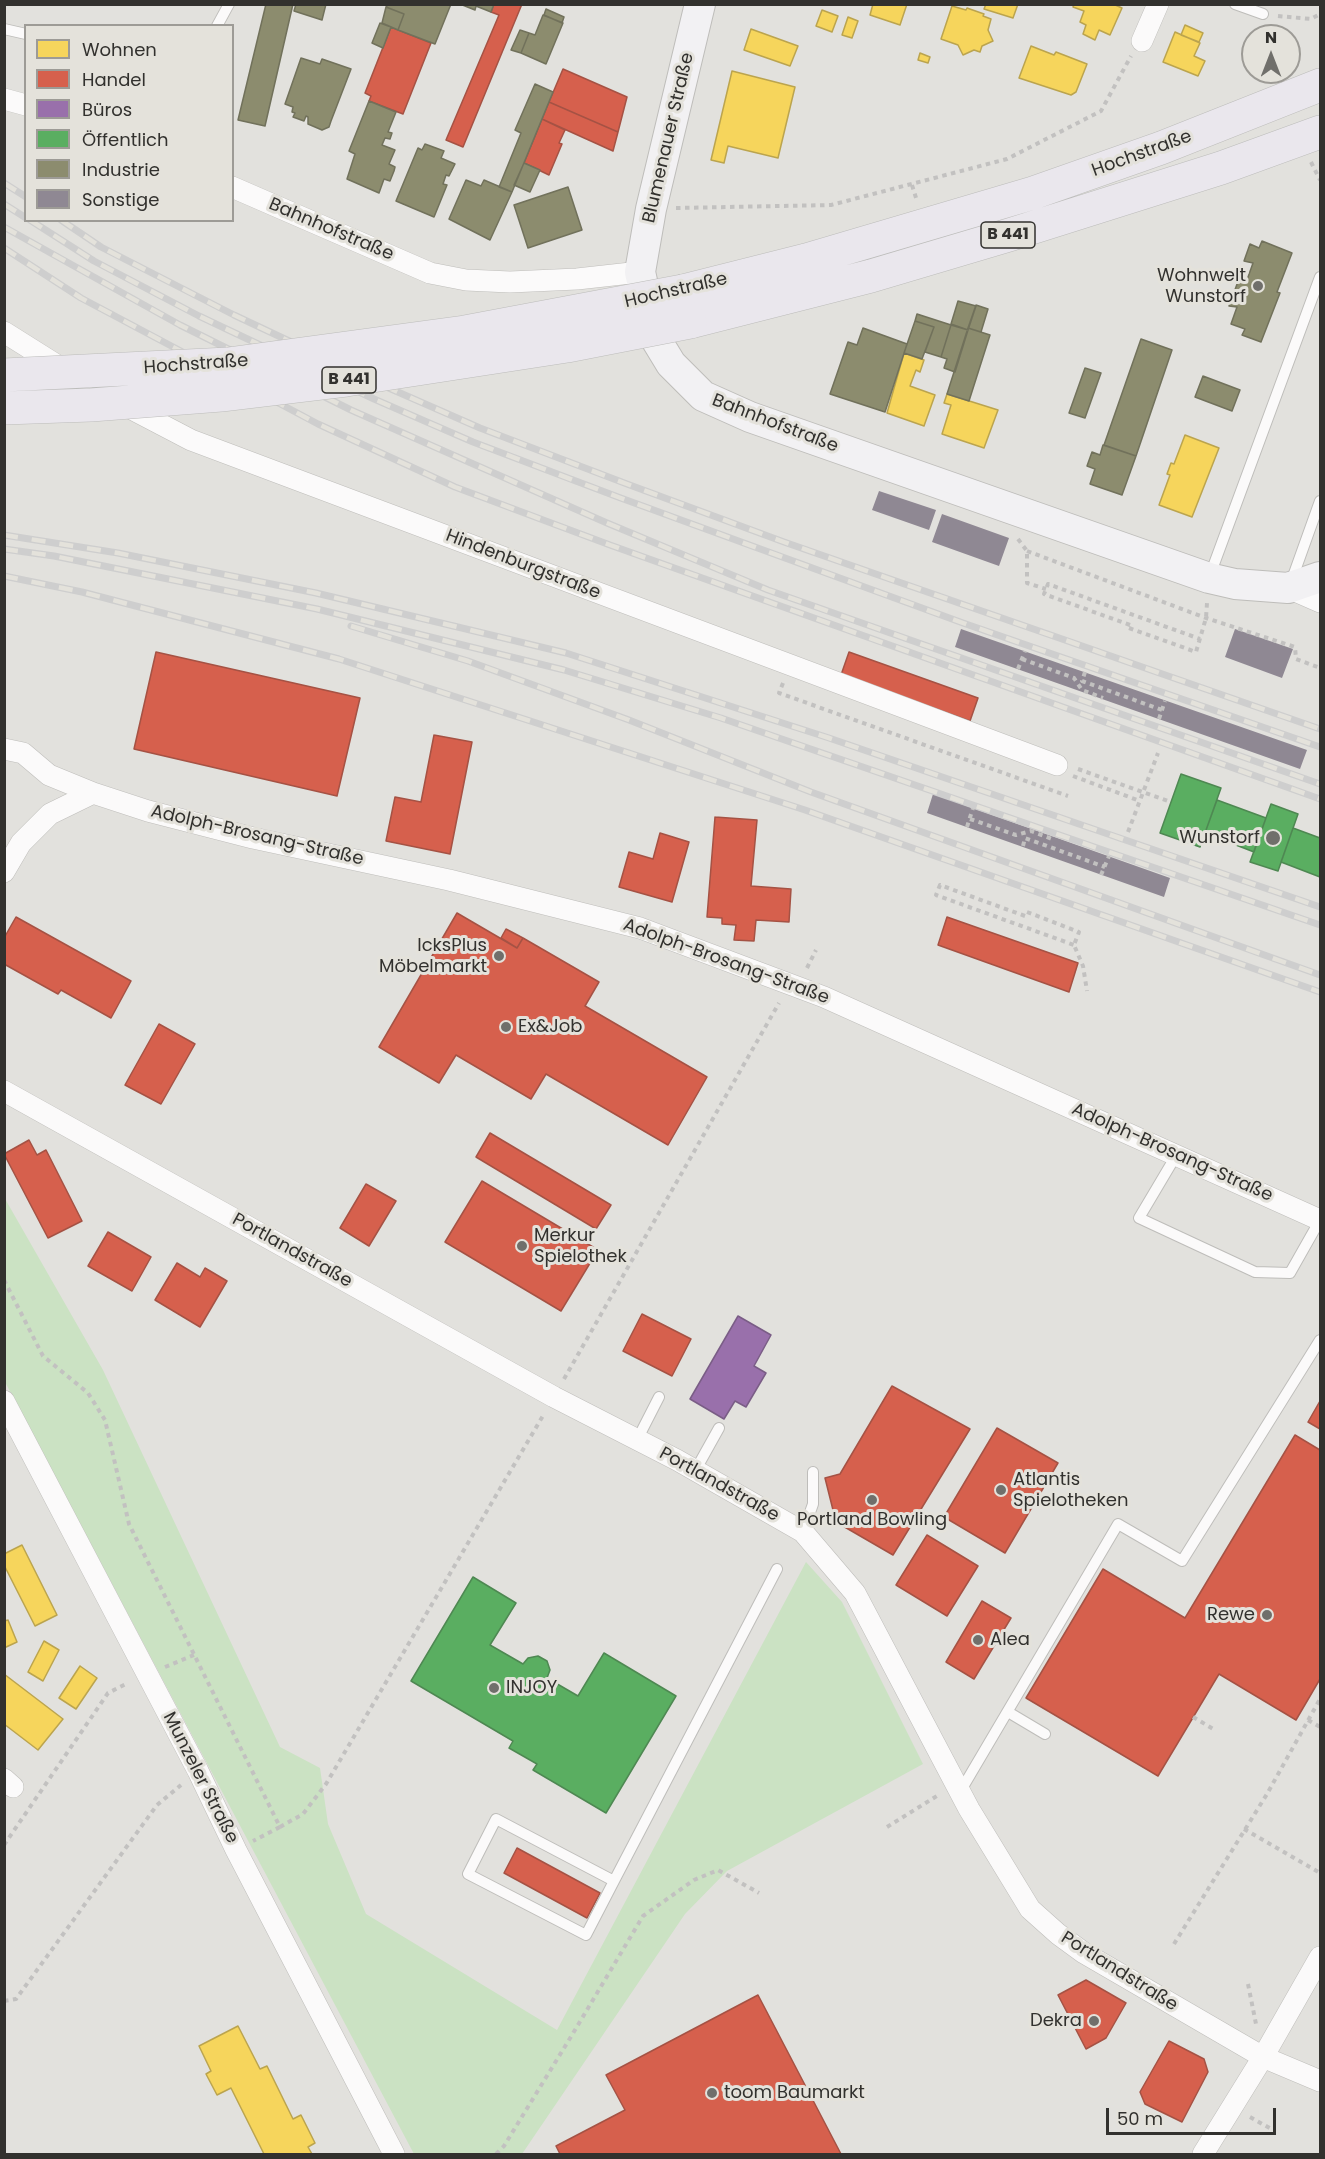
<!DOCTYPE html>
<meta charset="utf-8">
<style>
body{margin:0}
#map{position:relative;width:1325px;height:2159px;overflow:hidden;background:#e2e1dd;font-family:Poppins,sans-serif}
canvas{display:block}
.frame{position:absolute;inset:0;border:6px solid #32312e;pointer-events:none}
.legend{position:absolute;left:24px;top:24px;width:210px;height:198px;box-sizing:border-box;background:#e4e2db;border:2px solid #9d9b96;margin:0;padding:8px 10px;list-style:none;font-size:18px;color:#32312e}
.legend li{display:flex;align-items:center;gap:12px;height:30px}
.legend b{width:30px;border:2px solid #9d9b96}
.north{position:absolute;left:1241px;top:24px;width:60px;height:60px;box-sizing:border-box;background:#e4e2db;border:2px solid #9d9b96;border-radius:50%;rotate:0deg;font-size:16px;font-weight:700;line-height:24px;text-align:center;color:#32312e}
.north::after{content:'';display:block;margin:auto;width:21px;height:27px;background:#706f6b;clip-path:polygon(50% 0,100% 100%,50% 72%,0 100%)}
.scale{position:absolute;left:1106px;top:2108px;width:170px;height:27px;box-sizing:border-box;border:3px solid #32312e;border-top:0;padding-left:8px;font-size:18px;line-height:21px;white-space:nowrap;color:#32312e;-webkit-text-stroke:4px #e4e2db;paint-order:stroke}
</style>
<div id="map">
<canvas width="1325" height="2159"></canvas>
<div class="frame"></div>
<ul class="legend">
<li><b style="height:16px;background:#f6d55c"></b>Wohnen</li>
<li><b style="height:16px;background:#d6604d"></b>Handel</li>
<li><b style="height:16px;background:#9970ab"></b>Büros</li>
<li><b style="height:16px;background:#5aae61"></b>Öffentlich</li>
<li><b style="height:16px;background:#8c8c6e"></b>Industrie</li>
<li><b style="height:16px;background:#8f8893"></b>Sonstige</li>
</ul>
<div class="north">N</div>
<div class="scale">50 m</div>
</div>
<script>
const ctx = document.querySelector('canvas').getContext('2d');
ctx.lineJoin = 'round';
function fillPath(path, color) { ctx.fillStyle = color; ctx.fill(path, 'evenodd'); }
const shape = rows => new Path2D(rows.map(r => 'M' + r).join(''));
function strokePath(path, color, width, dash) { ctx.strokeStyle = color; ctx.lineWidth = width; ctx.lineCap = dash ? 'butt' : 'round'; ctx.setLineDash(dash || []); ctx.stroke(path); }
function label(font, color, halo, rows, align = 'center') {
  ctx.font = font + ' Poppins,sans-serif'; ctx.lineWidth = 6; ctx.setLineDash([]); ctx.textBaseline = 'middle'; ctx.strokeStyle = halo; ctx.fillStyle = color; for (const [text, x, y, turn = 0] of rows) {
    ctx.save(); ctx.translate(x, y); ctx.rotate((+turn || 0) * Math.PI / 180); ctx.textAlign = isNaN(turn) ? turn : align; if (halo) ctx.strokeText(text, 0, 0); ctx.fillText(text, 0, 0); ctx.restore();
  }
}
const green = shape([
 [4,1197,103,1370,280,1747,320,1768,328,1824,366,1914,557,2030,806,1562,842,1602,923,1764,727,1871,685,1914,522,2154,414,2154,5,1382]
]);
const homes = shape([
 [873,4,907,4,900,25,870,15,873,4],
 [986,4,1018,4,1013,18,984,9,986,4],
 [1074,4,1113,4,1122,8,1110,35,1099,30,1095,40,1083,34,1086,25,1080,22,1084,11,1073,7,1074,4],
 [952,6,966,10,967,8,984,14,983,16,991,19,988,30,993,41,982,46,980,52,974,50,963,55,958,45,941,39,952,6],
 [822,10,838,16,832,32,816,26,822,10],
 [848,17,858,21,852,38,842,35,848,17],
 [1185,25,1203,33,1199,42,1181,35,1185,25],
 [751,29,798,46,790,66,744,50,751,29],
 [1175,32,1200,43,1194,56,1205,61,1198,76,1163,62,1175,32],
 [1031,46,1054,55,1056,52,1087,64,1076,92,1071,95,1019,78,1031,46],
 [920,53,930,57,928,63,918,60,920,53],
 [732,71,795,87,778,158,728,146,724,163,711,160,732,71],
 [904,353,924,360,920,372,916,370,910,386,935,395,924,426,887,413,904,353],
 [947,394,998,410,984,448,942,434,951,405,944,403,947,394],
 [1185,435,1219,448,1192,517,1159,505,1170,475,1167,474,1171,463,1174,464,1185,435],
 [22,1545,57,1615,35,1626,4,1565,4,1554,22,1545],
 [8,1620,17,1642,4,1648,4,1621,8,1620],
 [44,1641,59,1650,43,1681,28,1672,44,1641],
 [80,1666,97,1678,76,1709,59,1698,80,1666],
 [4,1674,63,1719,38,1750,4,1724,4,1674],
 [238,2026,260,2069,267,2066,293,2119,301,2115,315,2143,308,2147,312,2154,264,2154,231,2088,217,2095,206,2074,211,2071,199,2046,238,2026]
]);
const shops = shape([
 [494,4,522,4,463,147,446,140,499,15,491,12,494,4],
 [391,27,431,43,403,114,369,101,371,96,365,93,391,27],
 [563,69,627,97,618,132,549,102,563,69],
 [549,102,618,132,613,151,542,119,549,102],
 [542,119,565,130,559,143,562,144,549,175,524,163,542,119],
 [156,652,360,698,337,796,134,749,156,652],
 [849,652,978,698,970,721,841,675,849,652],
 [434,735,472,742,450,854,386,841,395,797,421,802,434,735],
 [715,817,757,820,751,886,791,889,789,922,756,920,754,941,734,940,736,925,722,924,722,918,707,917,715,817],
 [660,833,689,842,672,902,619,887,629,852,653,859,660,833],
 [457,913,517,948,523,938,599,982,585,1006,707,1077,668,1145,546,1074,531,1099,456,1055,439,1083,379,1047,457,913],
 [16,917,131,981,111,1018,61,990,58,994,4,964,4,938,16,917],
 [947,917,1078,963,1069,992,938,945,947,917],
 [506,929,523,938,517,948,501,938,506,929],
 [159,1024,195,1044,161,1104,125,1085,159,1024],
 [490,1133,611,1205,596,1229,476,1157,490,1133],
 [29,1140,37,1155,46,1150,82,1221,48,1238,4,1154,29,1140],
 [482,1181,598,1250,561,1311,445,1242,482,1181],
 [366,1184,396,1201,369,1246,340,1228,366,1184],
 [108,1232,151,1257,132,1291,88,1266,108,1232],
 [177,1263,200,1277,205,1268,227,1281,200,1327,155,1300,177,1263],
 [642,1314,691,1339,672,1376,623,1351,642,1314],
 [892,1386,970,1429,893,1555,836,1522,825,1478,840,1474,892,1386],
 [1320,1401,1320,1429,1308,1422,1320,1401],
 [997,1428,1058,1463,1005,1553,944,1517,997,1428],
 [1295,1435,1320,1450,1320,1679,1296,1720,1219,1674,1158,1776,1026,1698,1103,1569,1185,1618,1295,1435],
 [927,1535,978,1566,947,1616,896,1585,927,1535],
 [982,1601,1011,1618,974,1679,946,1662,982,1601],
 [517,1848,600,1893,587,1918,504,1873,517,1848],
 [1086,1980,1126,2003,1106,2038,1086,2049,1058,1995,1086,1980],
 [758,1995,841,2154,560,2154,556,2146,625,2110,606,2075,758,1995],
 [1169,2041,1204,2059,1208,2072,1182,2122,1145,2104,1140,2092,1169,2041]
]);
const offices = shape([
 [738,1316,771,1335,754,1366,766,1373,746,1407,735,1401,724,1419,690,1399,738,1316]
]);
const public = shape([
 [1181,774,1221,788,1200,847,1160,833,1181,774],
 [1217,800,1266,818,1254,852,1205,833,1217,800],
 [1271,804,1298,814,1278,871,1250,862,1271,804],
 [1293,828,1320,838,1320,877,1281,862,1293,828],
 [473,1577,516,1603,490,1645,523,1664,528,1658,538,1656,547,1661,550,1670,547,1678,578,1696,604,1653,676,1696,606,1813,533,1770,537,1764,509,1748,513,1741,411,1681,473,1577]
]);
const industry = shape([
 [266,4,293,4,265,126,238,120,266,4],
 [296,4,326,4,322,20,294,11,296,4],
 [388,4,451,4,435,44,398,30,404,14,386,7,388,4],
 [460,4,494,4,491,12,476,6,475,10,460,4],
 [386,7,404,14,398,30,382,23,386,7],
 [546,9,564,17,562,23,544,15,546,9],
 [543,15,563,23,546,64,521,53,529,33,535,35,543,15],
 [380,23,391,27,383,48,372,43,380,23],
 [520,30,529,33,521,53,511,50,520,30],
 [301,58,320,64,322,59,351,69,331,121,329,127,322,130,308,124,308,117,306,116,304,121,293,117,295,113,292,112,293,107,285,104,301,58],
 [535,84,553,92,512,192,499,187,521,133,515,130,535,84],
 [369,101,396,112,388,132,392,133,390,139,385,138,382,145,395,150,389,164,395,167,394,171,390,181,384,179,379,193,347,179,355,154,349,151,369,101],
 [425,144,444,151,441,158,455,164,449,176,446,175,443,184,447,185,434,217,396,201,418,148,422,150,425,144],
 [524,163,540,170,530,192,514,185,524,163],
 [466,180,481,186,484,180,512,192,490,240,449,219,466,180],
 [568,187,582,230,528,248,514,205,568,187],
 [1262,241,1292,253,1277,292,1280,293,1261,342,1242,335,1245,329,1231,324,1237,307,1229,306,1240,276,1247,280,1253,263,1244,261,1250,244,1259,248,1262,241],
 [958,301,976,306,968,330,951,324,958,301],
 [976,305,988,309,981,332,968,328,976,305],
 [917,314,951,325,941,357,925,352,934,327,915,321,917,314],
 [915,321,934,327,922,359,904,353,915,321],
 [951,325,968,330,955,372,944,368,947,359,941,357,951,325],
 [863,328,907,344,885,412,830,394,848,342,857,345,863,328],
 [968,328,990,335,969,401,947,394,968,328],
 [1141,339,1172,350,1136,456,1104,445,1141,339],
 [1085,368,1101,373,1085,418,1069,413,1085,368],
 [1203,376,1240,390,1232,411,1195,397,1203,376],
 [1103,445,1136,456,1122,495,1090,484,1095,469,1087,466,1092,452,1100,455,1103,445]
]);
const building = shape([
 [879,491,936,510,929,530,872,510],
 [942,514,1009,538,999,566,932,542],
 [961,629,1307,750,1300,769,955,647],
 [1235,629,1293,649,1282,678,1225,657],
 [933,794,1170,878,1164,897,927,813]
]);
const path = shape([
 [1278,16,1311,19,1320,14],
 [1266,28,1267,36],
 [1311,162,1320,180],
 [912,185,917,201],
 [676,208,831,205,1007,159,1101,111,1131,56],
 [1018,539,1027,551,1027,583,1046,589],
 [1027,551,1206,618,1295,647,1296,659,1320,668],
 [1130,625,1044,594,1048,584,1200,639],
 [1129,628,1196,652,1206,618,1207,603],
 [1022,659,1074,678,1082,690,1103,698],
 [1018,669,1025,651],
 [1085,672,1082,681,1162,710],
 [783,683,779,693,1068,796],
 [1159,719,1165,701],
 [1078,769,1171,802],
 [1073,776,1140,801],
 [970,819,1016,835,1031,831,1052,839],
 [967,827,973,808],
 [1128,832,1158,753],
 [1023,846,1025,838,1105,867],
 [1101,875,1109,856],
 [1027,912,1079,932,1074,945,1083,966,1087,991],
 [1025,916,940,885,936,895,1074,945],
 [807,968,816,950],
 [4,1280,43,1356,88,1393,105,1420,129,1524,280,1827,253,1841],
 [564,1379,779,1003],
 [165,1667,194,1655],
 [1193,1717,1215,1730],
 [1308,1720,1320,1727],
 [280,1827,303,1814,326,1784,544,1414],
 [887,1827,940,1794],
 [1244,1829,1320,1873],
 [4,1845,108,1693,128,1683],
 [1174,1944,1267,1794,1320,1699],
 [1248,1984,1256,2024],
 [4,2001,16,1999,157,1805,181,1785],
 [1250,2117,1273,2130],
 [496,2154,504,2146,572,2035,643,1916,694,1880,718,1870,759,1893]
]);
const lane = shape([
 [1235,4,1263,14],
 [217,26,229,4],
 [4,29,26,34],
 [1210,575,1320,277],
 [1291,582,1320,501],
 [1177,1154,1139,1218,1255,1272,1290,1273,1320,1220],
 [637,1440,659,1397],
 [695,1471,719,1428],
 [803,1532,813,1504,813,1472],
 [1008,1712,1045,1734],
 [960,1792,1118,1524,1182,1561,1320,1340],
 [614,1881,496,1819,468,1874,586,1935,614,1881,777,1569]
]);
const street = shape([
 [1142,41,1158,4],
 [4,99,26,105],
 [232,187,430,273,466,280,510,282,577,279,640,272],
 [4,332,101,393,191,440,1057,765],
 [1288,588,1320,602],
 [4,749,23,753,49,775,93,793,148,811,253,838,449,880,640,928,824,997,1320,1220],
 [4,872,21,843,50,814,93,793],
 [4,1091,554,1397,677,1460,803,1532,855,1593,969,1809,1030,1909,1058,1934,1084,1953,1263,2057,1320,2081],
 [4,1401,198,1771,236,1850,394,2154],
 [4,1779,13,1787],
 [1203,2154,1263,2057,1320,1957]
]);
const secondary = shape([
 [700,4,651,209,640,272,654,336,671,364,703,396,750,417,1209,578,1235,584,1288,588,1320,577]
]);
const primary = shape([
 [683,291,806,260,1033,193,1161,148,1320,85],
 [690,322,871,276,1009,235,1221,168,1320,132]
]);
const rail = shape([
 [4,183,26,197],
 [4,204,26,218],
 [30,220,94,261,199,316,374,399,473,442,618,497,963,623,1320,747],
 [61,220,101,247,234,315,391,389,480,428,627,484,784,542,1320,729],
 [4,227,180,325,351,410,607,523,768,590,1320,784],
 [4,248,81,298,318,424,455,487,610,545,1320,799],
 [4,535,118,553,316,593,566,653,829,738,1320,907],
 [4,549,54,556,317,609,564,670,721,718,1320,925],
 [4,576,82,592,339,659,805,810,1320,992],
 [351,626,468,661,629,720,811,792,1320,975]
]);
const primaryBridge = shape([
 [4,375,228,364,465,332,683,291],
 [4,408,91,405,221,395,346,380,567,346,690,322]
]);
const markers = [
 [1258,286,6,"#706f6b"],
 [1273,838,8,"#706f6b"],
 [499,956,6,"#706f6b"],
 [506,1027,6,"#706f6b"],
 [522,1246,6,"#706f6b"],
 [1001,1490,6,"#706f6b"],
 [872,1500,6,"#706f6b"],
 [1267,1615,6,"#706f6b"],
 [978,1640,6,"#706f6b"],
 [494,1688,6,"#706f6b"],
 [1094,2021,6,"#706f6b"],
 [712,2093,6,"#706f6b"]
];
const shields = [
 [1008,235,54],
 [349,380,54]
];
const shieldNames = [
 ["B 441",1008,235],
 ["B 441",349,380]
];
const streetNames = [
 ["Blumenauer Straße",669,138,-77],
 ["Hochstraße",1142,154,-20],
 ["Bahnhofstraße",331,230,23],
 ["Hochstraße",676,291,-13],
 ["Hochstraße",196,365,-4],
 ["Bahnhofstraße",775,424,21],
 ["Hindenburgstraße",523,565,21],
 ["Adolph-Brosang-Straße",257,836,13],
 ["Adolph-Brosang-Straße",726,962,20],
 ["Adolph-Brosang-Straße",1172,1153,24],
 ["Portlandstraße",292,1251,29],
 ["Portlandstraße",719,1485,29],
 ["Munzeler Straße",200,1778,63],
 ["Portlandstraße",1119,1972,32]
];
const poiNames = [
 ["Wohnwelt",1246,276,"right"],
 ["Wunstorf",1246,297,"right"],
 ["Wunstorf",1260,838,"right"],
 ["IcksPlus",487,946,"right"],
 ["Möbelmarkt",487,967,"right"],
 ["Ex&Job",518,1027],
 ["Merkur",534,1236],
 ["Spielothek",534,1257],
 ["Atlantis",1013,1480],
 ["Spielotheken",1013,1501],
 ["Portland Bowling",872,1520,"center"],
 ["Rewe",1255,1615,"right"],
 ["Alea",990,1640],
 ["INJOY",506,1688],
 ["Dekra",1082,2021,"right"],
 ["toom Baumarkt",724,2093]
];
fillPath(green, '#cbe2c3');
fillPath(homes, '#f6d55c');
strokePath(homes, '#bba44e', 1.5);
fillPath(shops, '#d6604d');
strokePath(shops, '#a55244', 1.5);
fillPath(offices, '#9970ab');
strokePath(offices, '#7a5d86', 1.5);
fillPath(public, '#5aae61');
strokePath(public, '#4e8852', 1.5);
fillPath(industry, '#8c8c6e');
strokePath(industry, '#71715b', 1.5);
fillPath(building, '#8f8893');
strokePath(lane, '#bebdba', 12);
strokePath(street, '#bebdba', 22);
strokePath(secondary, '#bebdba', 32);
strokePath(primary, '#bcbcba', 34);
strokePath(path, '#c2c1c0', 4, [4.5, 4.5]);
strokePath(lane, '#fbfafa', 10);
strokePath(street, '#fbfafa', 21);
strokePath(secondary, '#f2f1f3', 30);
strokePath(primary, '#eae7ed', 33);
strokePath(rail, '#cecece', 7);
strokePath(rail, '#e4e2db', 4.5, [14]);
strokePath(primaryBridge, '#bcbcba', 34, []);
strokePath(primaryBridge, '#eae7ed', 33);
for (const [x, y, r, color] of markers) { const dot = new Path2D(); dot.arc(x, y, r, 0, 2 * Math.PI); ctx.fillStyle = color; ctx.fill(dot); strokePath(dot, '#e4e2db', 2); }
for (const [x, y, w] of shields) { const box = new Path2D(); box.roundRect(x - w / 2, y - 13, w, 26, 4.5); ctx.fillStyle = '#e4e2db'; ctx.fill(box); strokePath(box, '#32312e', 1.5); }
label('bold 16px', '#32312e', null, shieldNames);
label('18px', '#32312e', '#e4e2db', streetNames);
label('18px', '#32312e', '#e4e2db', poiNames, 'left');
</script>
